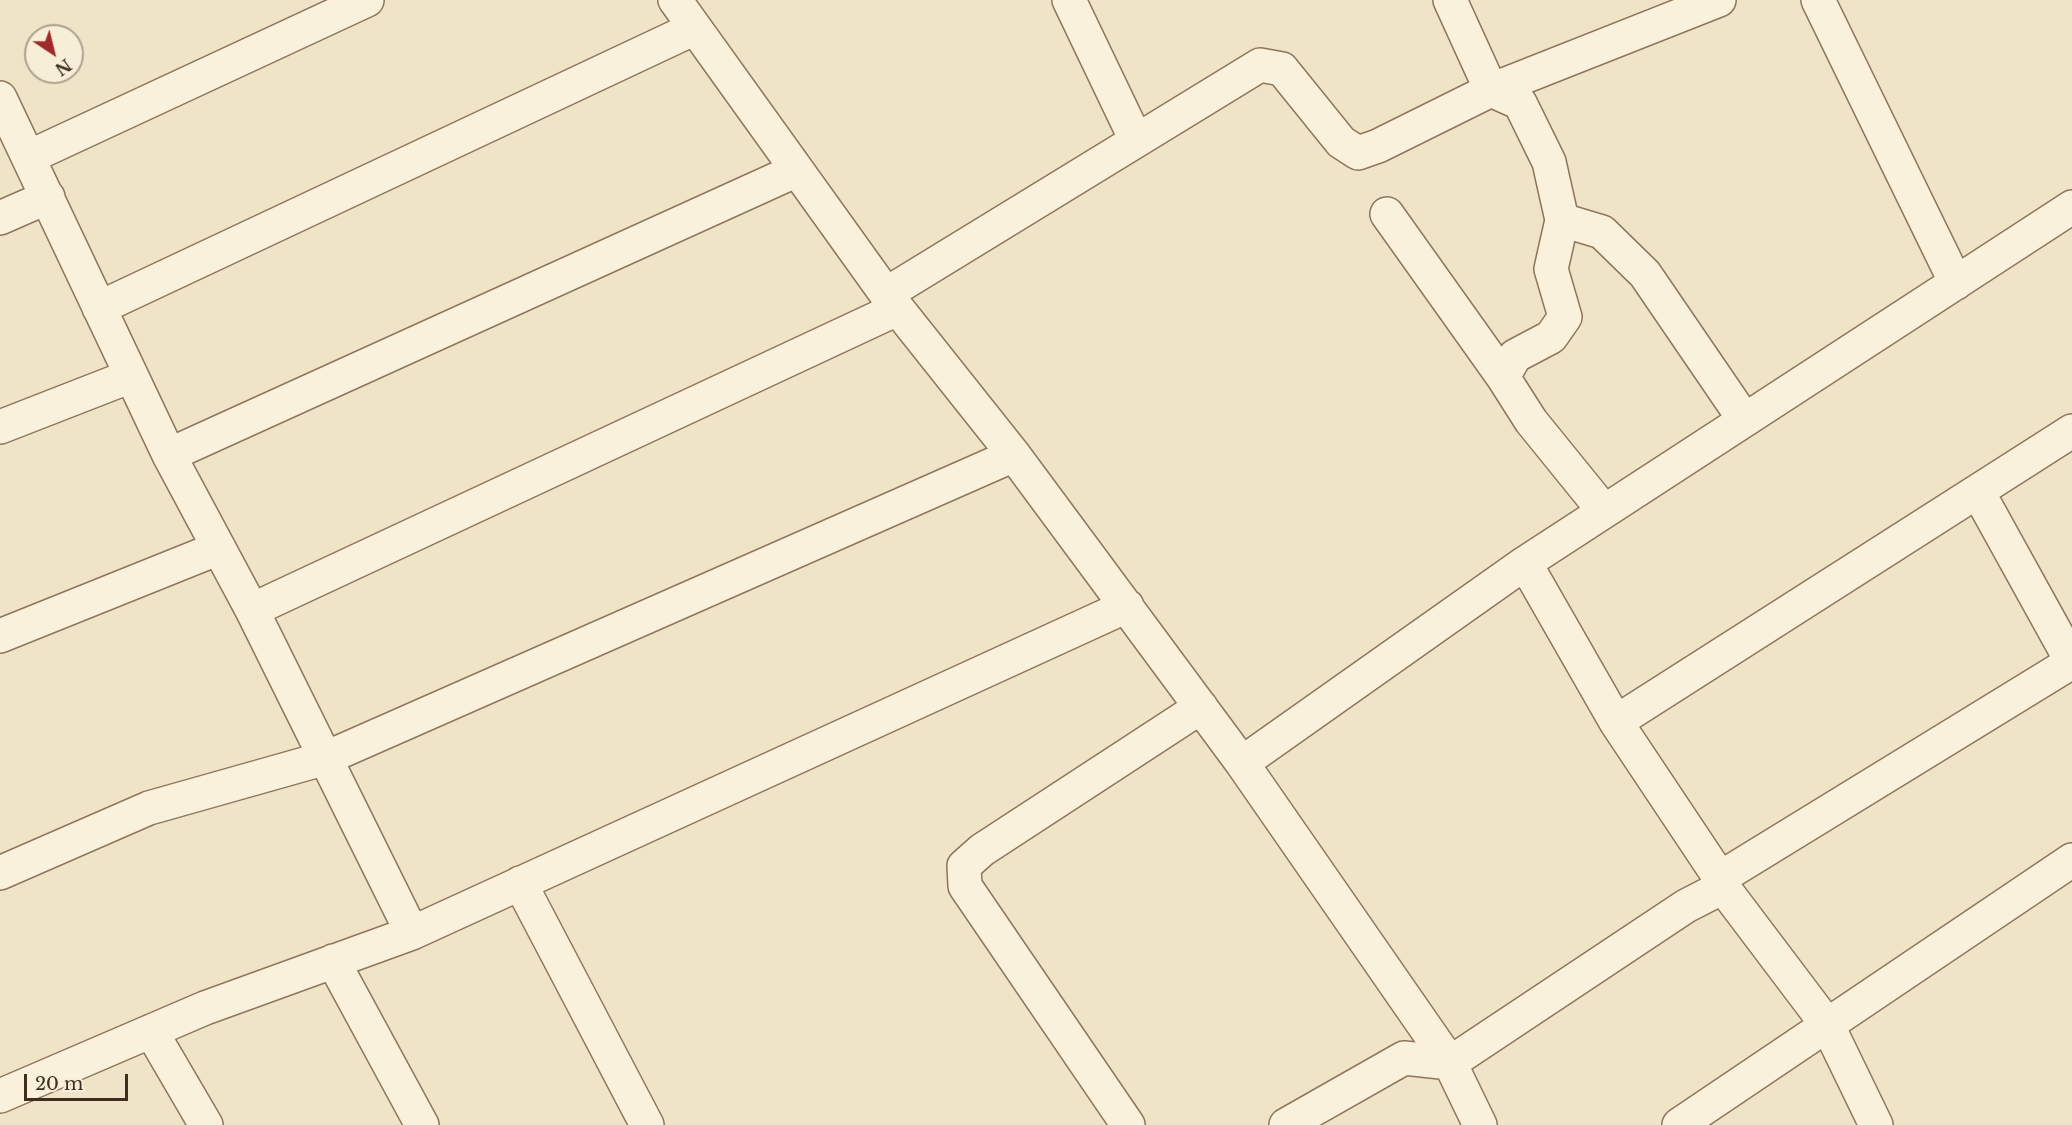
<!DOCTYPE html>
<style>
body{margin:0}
#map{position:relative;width:2072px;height:1125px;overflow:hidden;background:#f0e4c8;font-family:"Libre Baskerville",serif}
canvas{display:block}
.north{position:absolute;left:24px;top:24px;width:60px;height:60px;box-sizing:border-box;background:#f7eed8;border:2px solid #ada18e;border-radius:50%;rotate:145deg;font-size:16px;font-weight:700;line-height:24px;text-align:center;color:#3d2e20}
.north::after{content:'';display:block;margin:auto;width:21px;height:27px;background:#9e2a2b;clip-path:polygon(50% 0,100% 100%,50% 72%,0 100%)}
.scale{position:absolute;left:24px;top:1074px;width:104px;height:27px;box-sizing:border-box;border:3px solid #3d2e20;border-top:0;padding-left:8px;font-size:18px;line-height:21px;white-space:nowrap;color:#3d2e20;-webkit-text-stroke:4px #f7eed8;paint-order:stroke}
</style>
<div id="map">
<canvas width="2072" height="1125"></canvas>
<div class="north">N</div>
<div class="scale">20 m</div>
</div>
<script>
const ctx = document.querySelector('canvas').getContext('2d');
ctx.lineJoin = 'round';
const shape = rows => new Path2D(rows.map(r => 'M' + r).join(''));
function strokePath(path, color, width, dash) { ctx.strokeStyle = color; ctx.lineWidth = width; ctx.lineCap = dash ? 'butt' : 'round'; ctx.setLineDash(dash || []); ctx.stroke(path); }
const minor = shape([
 [675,0,886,294,1014,455,1242,763,1450,1063,1480,1125],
 [1069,0,1136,140],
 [1450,0,1491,90,1520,103,1549,162,1562,220,1551,269,1565,317,1551,337,1515,356,1503,377,1531,421,1604,511],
 [1818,0,1956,283],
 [0,98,169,455,252,610,412,933],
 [29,157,367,0],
 [1387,214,1503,377],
 [0,218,48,197],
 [1562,220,1602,232,1645,274,1744,419],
 [886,294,1260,65,1282,69,1341,142,1358,153,1378,146,1491,90,1719,0],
 [99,308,695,28],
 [0,427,131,376],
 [169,455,797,170],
 [1978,492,2072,662],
 [1525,563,1616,722,1720,878,1723,887,1828,1026,1876,1125],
 [252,610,897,309],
 [0,636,219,548],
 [1616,722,2072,431],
 [1242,763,1525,563,2072,207],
 [0,873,149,808,326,758,1014,455],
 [1720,878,2072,662],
 [520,883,647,1125],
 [333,961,422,1125],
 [151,1031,206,1125],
 [0,1096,205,1008,412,933,1127,606],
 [1128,1125,965,886,964,866,982,850,1201,707],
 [1286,1125,1404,1058,1450,1063,1686,906,1723,887],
 [1679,1125,2072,860]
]);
strokePath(minor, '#8d765c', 36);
strokePath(minor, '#faf1dc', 33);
</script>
